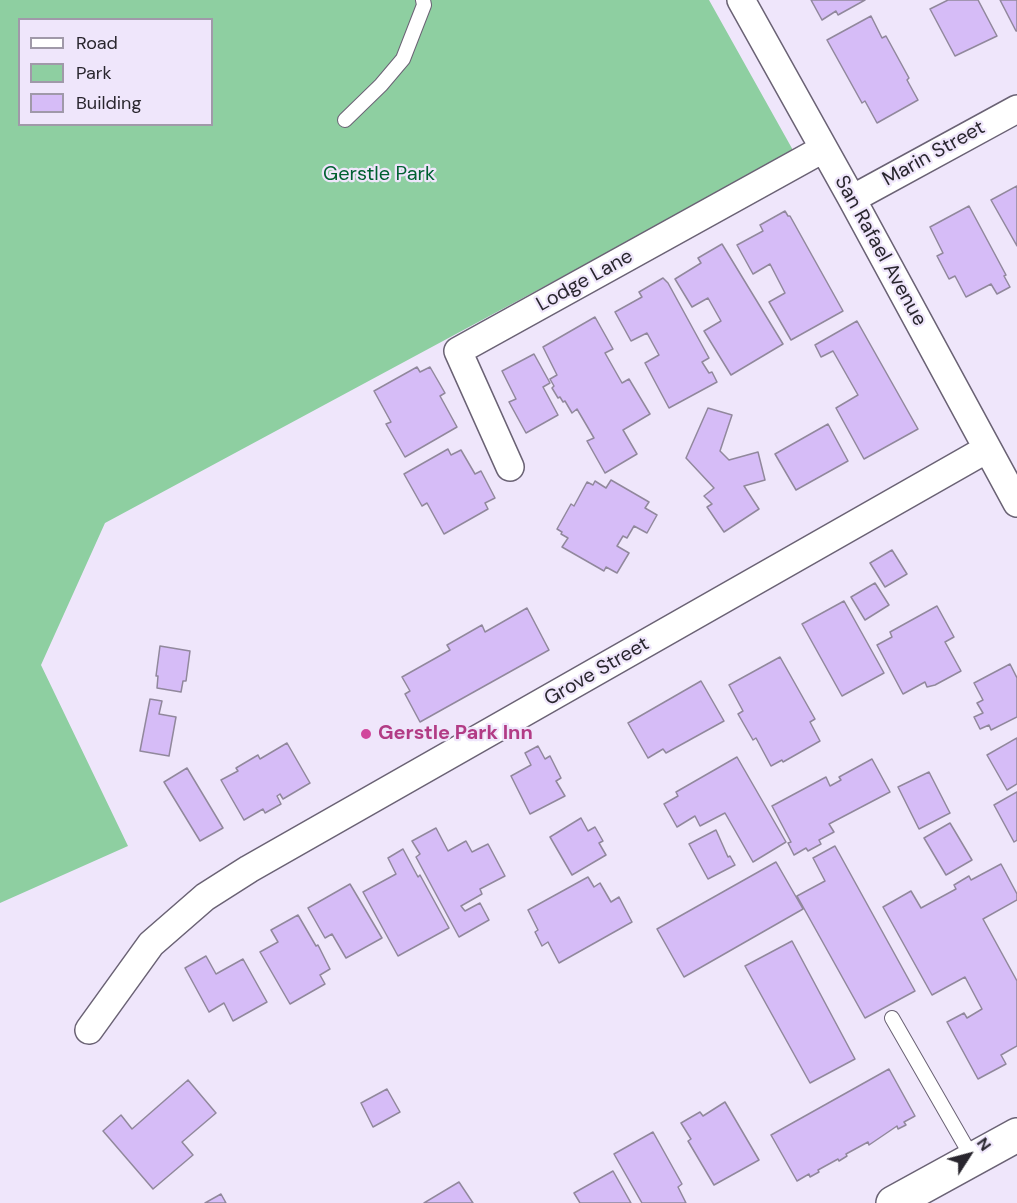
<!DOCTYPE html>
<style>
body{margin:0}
#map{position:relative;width:1017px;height:1203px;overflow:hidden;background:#efe6fb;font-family:"DM Sans",sans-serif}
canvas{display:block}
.legend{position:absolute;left:18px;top:18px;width:195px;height:108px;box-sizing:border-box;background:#efe6fb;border:2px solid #a099a9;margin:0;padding:8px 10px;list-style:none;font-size:18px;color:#29262e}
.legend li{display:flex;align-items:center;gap:12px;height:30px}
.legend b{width:30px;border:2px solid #a099a9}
.north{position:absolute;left:939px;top:1125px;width:60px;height:60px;-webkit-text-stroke:4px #efe6fb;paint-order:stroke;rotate:54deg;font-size:16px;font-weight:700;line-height:24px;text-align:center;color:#29262e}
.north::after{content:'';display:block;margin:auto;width:21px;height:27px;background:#29262e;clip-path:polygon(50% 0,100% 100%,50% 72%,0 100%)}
</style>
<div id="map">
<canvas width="1017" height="1203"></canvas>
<ul class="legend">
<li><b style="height:8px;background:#fff"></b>Road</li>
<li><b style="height:16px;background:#8ecfa1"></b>Park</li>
<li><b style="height:16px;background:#d6bcf7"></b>Building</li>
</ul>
<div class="north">N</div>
</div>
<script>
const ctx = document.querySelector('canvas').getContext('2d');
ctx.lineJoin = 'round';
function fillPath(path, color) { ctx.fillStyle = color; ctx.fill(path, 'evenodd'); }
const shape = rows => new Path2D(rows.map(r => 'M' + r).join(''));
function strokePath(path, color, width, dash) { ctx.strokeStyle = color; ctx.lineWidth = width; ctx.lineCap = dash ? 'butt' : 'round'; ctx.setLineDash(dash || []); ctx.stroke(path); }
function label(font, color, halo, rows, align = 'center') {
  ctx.font = font + ' "DM Sans",sans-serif'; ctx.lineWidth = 4.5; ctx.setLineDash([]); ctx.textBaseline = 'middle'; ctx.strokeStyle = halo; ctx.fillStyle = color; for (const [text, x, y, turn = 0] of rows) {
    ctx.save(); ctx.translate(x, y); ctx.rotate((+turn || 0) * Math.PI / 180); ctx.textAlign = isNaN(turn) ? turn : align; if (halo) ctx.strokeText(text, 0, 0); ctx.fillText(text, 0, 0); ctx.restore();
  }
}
const green = shape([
 [0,0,709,0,794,152,105,523,41,665,128,846,0,903],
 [20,20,212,20,212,124,20,124]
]);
const building = shape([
 [811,0,865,0,838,15,836,11,822,20,811,0],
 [948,0,978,0,997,36,955,56,930,9,948,0],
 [1000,0,1017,0,1017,31,1016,31,1000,0],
 [871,16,882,38,886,36,909,78,907,80,918,100,877,123,865,101,862,103,827,40,871,16],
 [1017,186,1017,246,991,200,1017,186],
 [969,206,1006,275,1004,276,1010,287,997,294,991,284,966,297,955,276,949,279,937,256,943,253,930,227,969,206],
 [785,211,788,216,790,216,843,311,791,340,769,302,785,293,770,264,753,274,737,245,763,231,760,225,785,211],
 [722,244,783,344,731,375,704,331,721,321,708,298,692,307,675,279,701,263,698,258,722,244],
 [663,278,668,283,709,358,702,362,709,373,712,372,717,382,669,408,645,363,659,355,647,333,631,341,615,312,642,297,639,292,663,278],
 [595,317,613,349,605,353,622,383,629,379,650,414,623,430,637,454,605,473,587,441,594,438,577,409,572,413,565,401,563,402,560,397,558,398,552,388,554,386,550,379,557,375,543,347,595,317],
 [857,321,918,429,864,459,836,408,858,395,833,351,821,357,815,345,857,321],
 [534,354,550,383,543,387,558,415,526,433,509,402,516,399,502,371,534,354],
 [417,367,420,372,430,367,445,393,440,396,457,427,405,457,386,424,391,422,374,391,417,367],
 [708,408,732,415,720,451,729,460,758,452,765,480,744,486,759,509,724,532,707,507,712,504,704,496,714,488,686,458,708,408],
 [828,424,848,461,796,490,775,454,828,424],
 [448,449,451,455,461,450,475,474,481,471,495,498,485,503,488,509,444,534,427,503,422,506,404,474,448,449],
 [611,480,649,502,645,508,657,515,647,533,634,526,627,538,623,536,617,546,629,553,617,573,606,567,604,571,562,547,568,538,561,534,562,532,557,529,571,504,574,506,587,482,593,485,595,481,606,488,611,480],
 [892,550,907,574,885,587,870,563,892,550],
 [875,583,889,605,865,620,851,597,875,583],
 [844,601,884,673,842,696,802,624,844,601],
 [937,606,954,637,945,642,961,671,935,685,927,687,925,682,903,694,877,645,892,637,890,632,937,606],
 [527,608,549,650,420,722,405,694,410,691,402,677,450,650,447,645,482,625,485,632,527,608],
 [160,646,190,651,186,681,183,681,181,692,157,688,158,676,156,676,160,646],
 [780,657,815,719,810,722,820,741,783,762,782,760,771,766,756,738,753,740,738,714,743,711,729,685,780,657],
 [1010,664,1017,678,1017,717,991,730,989,725,980,729,974,717,983,713,977,703,983,700,974,683,1010,664],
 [701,681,724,721,666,753,663,749,648,758,628,723,701,681],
 [150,699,162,701,159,714,176,717,169,756,140,751,150,699],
 [1017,738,1017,784,1007,790,987,755,1017,738],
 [287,743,310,783,283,799,280,794,277,796,281,804,265,813,263,809,244,820,221,780,238,771,236,768,258,755,260,759,287,743],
 [538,746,545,759,550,756,561,778,556,781,565,796,530,814,511,776,531,765,525,753,538,746],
 [737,757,786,842,753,862,725,813,700,826,695,816,677,827,664,804,678,796,676,792,737,757],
 [872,759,890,792,829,824,834,832,819,840,821,844,808,851,806,848,794,855,788,843,791,842,772,806,826,777,830,786,841,780,839,777,872,759],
 [187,768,223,828,200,841,164,782,187,768],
 [929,772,950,813,919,829,898,787,929,772],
 [1017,792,1017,840,1014,842,994,805,1017,792],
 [581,818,588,831,595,827,603,841,599,843,606,855,572,875,550,837,581,818],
 [950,823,972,860,946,875,924,838,950,823],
 [436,828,448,851,466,841,472,852,488,844,505,876,480,889,482,894,461,906,465,911,480,903,489,920,459,937,416,857,420,854,412,841,436,828],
 [716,830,728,857,730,856,735,865,708,879,689,844,716,830],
 [835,846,915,991,865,1018,797,896,825,881,813,858,835,846],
 [403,849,418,877,420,875,449,928,398,956,363,892,396,874,388,858,403,849],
 [776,862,803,909,684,977,657,929,776,862],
 [1001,864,1017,894,1017,900,983,919,1017,981,1017,1046,1001,1055,1006,1064,978,1079,947,1022,964,1013,967,1018,982,1009,965,977,932,995,883,907,911,891,921,908,956,889,954,885,969,876,971,880,1001,864],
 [588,877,594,887,600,883,611,902,619,897,632,922,559,963,548,942,542,946,535,932,538,930,528,910,588,877],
 [350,884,382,938,346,958,332,934,325,938,308,908,350,884],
 [298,915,316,946,318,945,330,969,320,975,325,984,290,1004,260,952,278,942,271,930,298,915],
 [792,941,855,1059,810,1083,745,966,792,941],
 [206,956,216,974,243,959,267,1002,233,1021,224,1003,209,1012,185,968,206,956],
 [889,1069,915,1116,904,1122,906,1125,898,1129,897,1126,869,1145,868,1142,846,1154,847,1156,839,1161,838,1159,818,1170,819,1172,810,1177,809,1174,797,1181,771,1135,889,1069],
 [188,1080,216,1113,182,1142,193,1155,153,1189,103,1131,121,1115,132,1129,188,1080],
 [387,1089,400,1112,373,1127,361,1103,387,1089],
 [725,1102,759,1160,714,1185,688,1141,691,1139,681,1123,700,1112,703,1116,725,1102],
 [653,1132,682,1184,678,1187,686,1203,642,1203,614,1154,653,1132],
 [613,1171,631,1203,580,1203,574,1193,613,1171],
 [459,1182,473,1203,424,1203,459,1182],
 [221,1194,226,1203,205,1203,221,1194]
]);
const service = shape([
 [345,120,381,85,403,59,424,5,423,0],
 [892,1018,973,1159]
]);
const minor = shape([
 [741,0,852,199,1017,503],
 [852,199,1017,109],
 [510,467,458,351,823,149],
 [89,1030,151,944,205,897,249,869,987,449]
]);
const tertiary = shape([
 [893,1203,1017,1135]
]);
const markers = [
 [366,734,6,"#d1479c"]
];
const streetNames = [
 ["Marin Street",934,154,-29],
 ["San Rafael Avenue",880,251,61],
 ["Lodge Lane",585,281,-29],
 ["Grove Street",597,672,-30]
];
const parkNames = [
 ["Gerstle Park",379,175]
];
const hotelNames = [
 ["Gerstle Park Inn",378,734]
];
fillPath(green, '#8ecfa1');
fillPath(building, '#d6bcf7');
strokePath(building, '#91889c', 1.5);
strokePath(service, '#6a6274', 16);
strokePath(minor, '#6a6274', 30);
strokePath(tertiary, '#6a6274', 36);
strokePath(service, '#fff', 14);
strokePath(minor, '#fff', 27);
strokePath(tertiary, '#fff', 33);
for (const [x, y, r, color] of markers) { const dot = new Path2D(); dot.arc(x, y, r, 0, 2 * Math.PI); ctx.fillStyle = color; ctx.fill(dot); strokePath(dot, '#efe6fb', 2); }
label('20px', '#29262e', '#efe6fb', streetNames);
label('20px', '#006031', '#efe6fb', parkNames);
label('bold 20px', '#b23c85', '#efe6fb', hotelNames, 'left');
</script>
